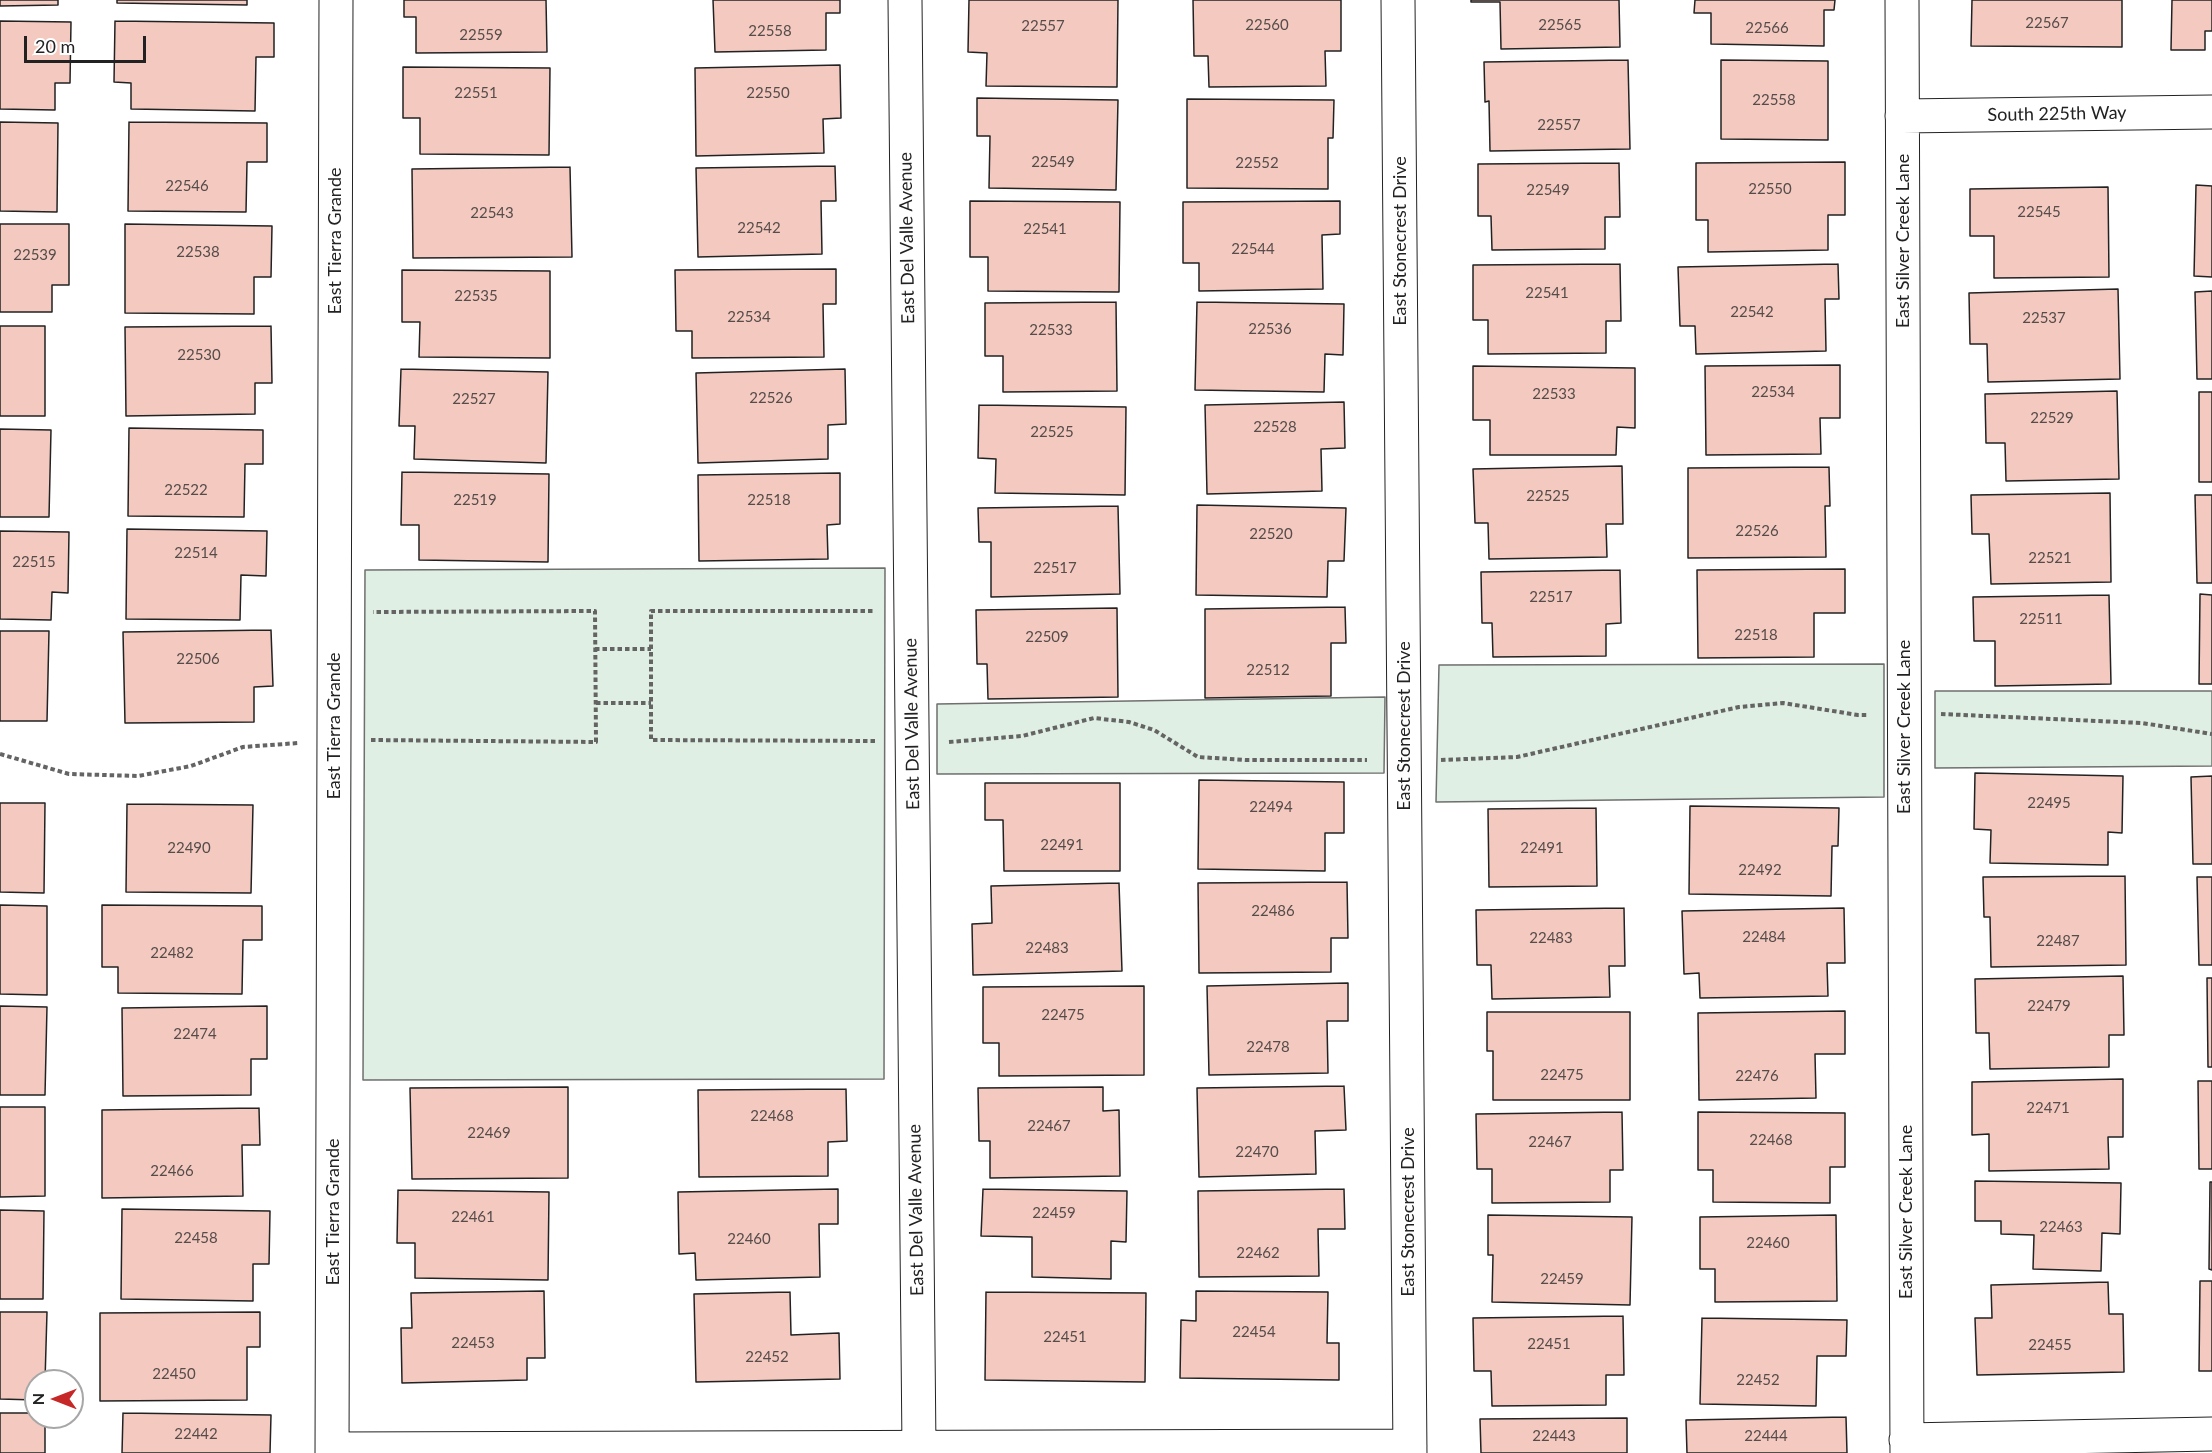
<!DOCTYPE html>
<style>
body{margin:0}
#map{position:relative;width:2212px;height:1453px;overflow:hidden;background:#fff;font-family:Lato,sans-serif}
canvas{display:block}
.north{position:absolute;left:24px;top:1369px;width:60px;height:60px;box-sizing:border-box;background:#fff;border:2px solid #a7a7a7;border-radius:50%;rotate:270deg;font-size:16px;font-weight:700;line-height:24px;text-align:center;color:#222}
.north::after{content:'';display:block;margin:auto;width:21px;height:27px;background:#c62828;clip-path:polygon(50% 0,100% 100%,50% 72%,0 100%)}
.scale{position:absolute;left:24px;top:36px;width:122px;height:27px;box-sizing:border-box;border:3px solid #222;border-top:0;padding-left:8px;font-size:18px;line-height:21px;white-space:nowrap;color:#222;-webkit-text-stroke:4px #fff;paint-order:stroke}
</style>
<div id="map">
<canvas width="2212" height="1453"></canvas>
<div class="north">N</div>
<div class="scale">20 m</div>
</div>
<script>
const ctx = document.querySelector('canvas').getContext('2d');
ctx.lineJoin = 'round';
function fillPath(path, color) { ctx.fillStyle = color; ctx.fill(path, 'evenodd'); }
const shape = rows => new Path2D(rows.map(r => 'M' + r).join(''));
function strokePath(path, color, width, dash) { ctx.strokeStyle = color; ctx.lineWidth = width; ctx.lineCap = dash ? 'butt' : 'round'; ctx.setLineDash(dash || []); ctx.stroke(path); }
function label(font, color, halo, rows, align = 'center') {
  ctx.font = font + ' Lato,sans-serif'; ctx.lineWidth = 4.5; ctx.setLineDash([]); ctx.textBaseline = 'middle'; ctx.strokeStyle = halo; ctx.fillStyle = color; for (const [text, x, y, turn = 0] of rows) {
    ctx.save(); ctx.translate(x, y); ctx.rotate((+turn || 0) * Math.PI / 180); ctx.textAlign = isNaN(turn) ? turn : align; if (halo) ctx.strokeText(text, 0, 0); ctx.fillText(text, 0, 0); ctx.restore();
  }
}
const green = shape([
 [885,568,884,1079,363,1080,365,570,885,568],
 [1884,664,1884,797,1436,802,1439,665,1884,664],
 [1935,691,2212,691,2212,766,1935,768,1935,691],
 [1385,697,1384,773,937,774,937,704,1385,697]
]);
const building = shape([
 [0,0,58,0,58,5,0,6,0,0],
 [117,0,247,0,247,5,117,3,117,0],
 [404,0,546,0,547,52,416,53,416,17,404,17,404,0],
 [713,0,840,0,840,13,826,13,826,50,715,52,713,0],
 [969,0,1118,0,1117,87,986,86,987,53,968,52,969,0],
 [1193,0,1341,0,1341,51,1325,51,1326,86,1209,87,1208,56,1194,56,1193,0],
 [1471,0,1619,0,1620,47,1501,49,1500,2,1471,2,1471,0],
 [1695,0,1835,0,1834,10,1824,10,1824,46,1711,44,1711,13,1694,13,1695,0],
 [1972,0,2122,0,2122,47,1971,46,1972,0],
 [2172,0,2212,0,2212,31,2205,31,2205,50,2171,50,2172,0],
 [0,21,71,22,70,83,55,83,55,110,0,109,0,21],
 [115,21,274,23,274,57,256,57,255,111,131,109,131,83,114,82,115,21],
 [1628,60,1630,149,1490,151,1489,101,1485,102,1484,62,1628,60],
 [1721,60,1828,61,1828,140,1721,139,1721,60],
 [840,65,841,118,823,119,824,153,696,156,695,68,840,65],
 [403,67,550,68,549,155,420,154,420,118,403,118,403,67],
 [977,98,1118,100,1116,190,989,188,990,136,977,136,977,98],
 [1187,99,1334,100,1333,138,1328,138,1328,189,1187,188,1187,99],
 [0,122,58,123,57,212,0,211,0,122],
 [129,122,267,123,267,162,247,162,246,212,128,211,129,122],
 [1845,162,1845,215,1828,215,1828,250,1708,252,1708,220,1696,220,1696,163,1845,162],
 [1619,163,1620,217,1605,217,1605,249,1492,250,1491,216,1478,216,1478,164,1619,163],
 [835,166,836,201,821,201,822,254,698,257,696,168,835,166],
 [570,167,572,257,413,258,412,169,570,167],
 [2196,185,2212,186,2212,277,2194,276,2196,185],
 [2108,187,2109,277,1994,278,1994,236,1970,236,1970,189,2108,187],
 [970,201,1120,202,1119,292,988,291,988,257,970,257,970,201],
 [1340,201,1340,234,1322,235,1323,289,1199,291,1199,263,1183,263,1183,202,1340,201],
 [0,224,69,224,69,285,52,285,52,312,0,312,0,224],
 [125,224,272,226,271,277,254,277,254,314,125,313,125,224],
 [1620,264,1621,321,1606,321,1606,353,1488,354,1488,320,1473,320,1473,265,1620,264],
 [1838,264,1839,299,1825,299,1826,351,1696,354,1695,326,1680,326,1678,267,1838,264],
 [836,269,836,304,823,304,824,357,692,358,692,331,676,331,675,270,836,269],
 [402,270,550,271,550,358,419,357,420,322,402,322,402,270],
 [2118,289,2120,379,1988,382,1987,344,1970,344,1969,293,2118,289],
 [2212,291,2212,379,2197,379,2195,292,2212,291],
 [1116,302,1117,391,1003,392,1003,356,985,356,985,303,1116,302],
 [1197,302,1344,304,1343,355,1325,354,1324,392,1195,390,1197,302],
 [0,326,45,326,45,416,0,416,0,326],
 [271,326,272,383,255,383,255,414,126,416,125,327,271,326],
 [1840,365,1840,418,1820,418,1821,454,1706,455,1705,366,1840,365],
 [1473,366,1635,368,1635,428,1617,427,1616,455,1490,455,1490,420,1473,420,1473,366],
 [401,369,548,372,546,463,414,459,415,426,399,426,401,369],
 [845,369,846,424,828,425,828,459,698,463,696,373,845,369],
 [2117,391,2119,479,2006,481,2005,443,1986,443,1985,394,2117,391],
 [2199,392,2212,392,2212,482,2199,482,2199,392],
 [1344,402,1345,448,1321,449,1322,491,1207,494,1205,405,1344,402],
 [979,405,1126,407,1125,495,995,493,996,459,978,458,979,405],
 [129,428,263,430,263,464,245,464,244,517,128,516,129,428],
 [0,429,51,430,49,517,0,517,0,429],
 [1622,466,1623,524,1606,524,1607,557,1489,559,1488,523,1475,523,1473,469,1622,466],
 [1829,467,1830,506,1825,506,1826,557,1688,558,1688,468,1829,467],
 [402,472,549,474,548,562,419,560,419,525,401,525,402,472],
 [840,473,840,524,827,525,828,559,699,561,698,475,840,473],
 [2110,493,2111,582,1991,584,1989,534,1972,534,1971,495,2110,493],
 [2195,495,2212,495,2212,583,2197,583,2195,495],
 [1197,505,1346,508,1344,561,1328,561,1327,597,1196,595,1197,505],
 [1118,506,1120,594,991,597,991,542,979,542,978,508,1118,506],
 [127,529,267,531,266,576,241,575,240,620,126,619,127,529],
 [0,531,69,532,68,593,52,592,51,620,0,619,0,531],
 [1845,569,1845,613,1814,613,1814,657,1698,658,1697,570,1845,569],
 [1620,570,1621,623,1606,624,1606,656,1493,657,1492,623,1482,623,1481,572,1620,570],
 [2200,594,2212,595,2212,684,2199,684,2200,594],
 [2109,595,2111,684,1995,686,1995,641,1974,641,1973,597,2109,595],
 [1345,607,1346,643,1331,643,1331,696,1205,698,1205,609,1345,607],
 [1117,608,1118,697,988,699,987,664,977,664,976,610,1117,608],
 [271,630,273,686,254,687,254,722,125,723,123,632,271,630],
 [0,631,49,631,47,721,0,721,0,631],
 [1975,773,2123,776,2122,833,2108,832,2108,865,1990,863,1991,830,1974,829,1975,773],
 [2212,776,2212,864,2193,864,2191,777,2212,776],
 [1199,780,1344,782,1344,833,1325,833,1325,871,1198,869,1199,780],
 [985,783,1120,783,1120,871,1004,871,1003,820,985,820,985,783],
 [0,803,45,803,44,893,0,892,0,803],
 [127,804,253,805,251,893,126,892,127,804],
 [1690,806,1839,808,1838,846,1832,846,1831,896,1689,894,1690,806],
 [1596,808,1597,886,1489,887,1488,809,1596,808],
 [2125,876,2126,965,1991,967,1990,917,1984,917,1983,877,2125,876],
 [2197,877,2212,877,2212,965,2199,965,2197,877],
 [1347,882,1348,938,1331,938,1331,972,1199,973,1198,883,1347,882],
 [1119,883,1122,971,973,975,972,924,992,923,991,886,1119,883],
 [0,905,47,906,47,995,0,994,0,905],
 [102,905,262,906,262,940,243,940,242,994,118,993,118,967,102,967,102,905],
 [1624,908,1625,966,1609,966,1610,997,1492,999,1491,965,1477,965,1476,910,1624,908],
 [1844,908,1845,963,1827,963,1828,996,1700,998,1699,973,1684,974,1682,911,1844,908],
 [2123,976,2124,1035,2109,1035,2109,1067,1990,1069,1989,1033,1976,1033,1975,979,2123,976],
 [2207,978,2212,978,2212,1067,2208,1067,2207,978],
 [1348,983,1348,1021,1327,1021,1328,1073,1209,1075,1207,986,1348,983],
 [1144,986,1144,1075,999,1076,999,1043,983,1043,983,987,1144,986],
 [0,1006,47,1007,45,1095,0,1095,0,1006],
 [267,1006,267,1059,251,1059,251,1095,123,1096,122,1008,267,1006],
 [1845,1011,1845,1054,1815,1054,1816,1098,1699,1100,1698,1013,1845,1011],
 [1487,1012,1630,1012,1630,1100,1493,1100,1493,1051,1487,1051,1487,1012],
 [2123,1079,2123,1137,2108,1137,2109,1169,1989,1171,1989,1134,1972,1135,1972,1082,2123,1079],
 [2198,1081,2212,1081,2212,1169,2199,1169,2198,1081],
 [1344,1086,1346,1130,1315,1131,1316,1174,1199,1177,1197,1088,1344,1086],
 [568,1087,568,1178,412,1179,410,1088,568,1087],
 [1103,1087,1103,1111,1119,1110,1120,1176,990,1178,990,1141,979,1141,978,1088,1103,1087],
 [846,1089,847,1141,828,1142,828,1176,699,1177,698,1090,846,1089],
 [0,1107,45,1107,45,1196,0,1197,0,1107],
 [259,1108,260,1145,242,1145,243,1196,102,1198,102,1110,259,1108],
 [1622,1112,1623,1170,1610,1170,1610,1202,1492,1203,1492,1169,1477,1169,1476,1114,1622,1112],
 [1698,1112,1845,1113,1845,1167,1830,1167,1830,1203,1713,1202,1713,1170,1698,1170,1698,1112],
 [1975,1181,2121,1183,2120,1234,2102,1233,2101,1271,2033,1269,2034,1235,2001,1234,2001,1221,1975,1221,1975,1181],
 [2210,1182,2212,1182,2212,1270,2209,1269,2210,1182],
 [838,1189,838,1224,819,1224,820,1277,696,1280,695,1253,679,1254,678,1192,838,1189],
 [983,1189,1127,1191,1126,1242,1111,1241,1111,1279,1032,1277,1032,1237,981,1236,983,1189],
 [1344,1189,1345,1229,1318,1229,1319,1276,1199,1277,1198,1191,1344,1189],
 [398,1190,549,1192,548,1280,415,1278,415,1243,397,1243,398,1190],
 [122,1209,270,1211,269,1264,253,1264,253,1301,121,1299,122,1209],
 [0,1210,44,1211,43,1299,0,1299,0,1210],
 [1488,1215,1632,1217,1630,1305,1492,1302,1493,1255,1488,1255,1488,1215],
 [1836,1215,1837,1301,1715,1302,1715,1269,1700,1269,1700,1217,1836,1215],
 [2200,1281,2212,1281,2212,1371,2199,1371,2200,1281],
 [2108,1282,2109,1314,2123,1314,2124,1372,1977,1375,1975,1318,1992,1318,1991,1285,2108,1282],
 [544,1291,545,1358,527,1358,527,1380,402,1383,401,1328,412,1328,411,1293,544,1291],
 [1196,1291,1328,1292,1327,1343,1339,1343,1339,1380,1180,1378,1181,1320,1196,1321,1196,1291],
 [790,1292,791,1335,839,1333,840,1379,696,1382,694,1294,790,1292],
 [986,1292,1146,1293,1145,1382,985,1380,986,1292],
 [0,1312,47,1312,45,1381,36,1381,36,1400,0,1399,0,1312],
 [260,1312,260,1347,247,1347,247,1400,100,1401,100,1313,260,1312],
 [1623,1316,1624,1375,1606,1375,1606,1405,1492,1406,1491,1371,1474,1371,1473,1318,1623,1316],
 [1702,1318,1847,1320,1846,1356,1817,1356,1816,1406,1700,1404,1702,1318],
 [0,1413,36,1413,36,1417,45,1417,45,1453,0,1453,0,1413],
 [123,1413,271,1415,270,1453,122,1453,123,1413],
 [1846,1417,1847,1453,1687,1453,1686,1420,1846,1417],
 [1627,1418,1627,1453,1481,1453,1480,1419,1627,1418]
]);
const path = shape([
 [595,649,651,649],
 [596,703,651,703],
 [1941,714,2142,723,2212,734],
 [371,740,596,742,595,611,373,612],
 [875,741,651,740,651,611,875,611],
 [949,742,1022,736,1094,718,1129,722,1154,730,1198,757,1245,760,1367,760],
 [0,754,69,774,138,776,191,766,243,747,298,743],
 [1441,760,1517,757,1739,707,1783,703,1858,715,1867,715]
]);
const minor = shape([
 [905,0,919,1448],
 [1398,0,1410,1453],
 [1902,0,1907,1453],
 [1902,116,2212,112],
 [1906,1440,2212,1434],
 [332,1449,1410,1446],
 [332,1453,336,0]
]);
const numberNames = [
 ["22567",2047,23],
 ["22560",1267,25],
 ["22565",1560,25],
 ["22557",1043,26],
 ["22566",1767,28],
 ["22558",770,31],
 ["22559",481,35],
 ["22551",476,93],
 ["22550",768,93],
 ["22558",1774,100],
 ["22557",1559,125],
 ["22549",1053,162],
 ["22552",1257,163],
 ["22546",187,186],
 ["22550",1770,189],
 ["22549",1548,190],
 ["22545",2039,212],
 ["22543",492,213],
 ["22542",759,228],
 ["22541",1045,229],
 ["22544",1253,249],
 ["22538",198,252],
 ["22539",35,255],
 ["22541",1547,293],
 ["22535",476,296],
 ["22542",1752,312],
 ["22534",749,317],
 ["22537",2044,318],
 ["22536",1270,329],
 ["22533",1051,330],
 ["22530",199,355],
 ["22534",1773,392],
 ["22533",1554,394],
 ["22526",771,398],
 ["22527",474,399],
 ["22529",2052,418],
 ["22528",1275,427],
 ["22525",1052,432],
 ["22522",186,490],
 ["22525",1548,496],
 ["22519",475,500],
 ["22518",769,500],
 ["22526",1757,531],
 ["22520",1271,534],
 ["22514",196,553],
 ["22521",2050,558],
 ["22515",34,562],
 ["22517",1055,568],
 ["22517",1551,597],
 ["22511",2041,619],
 ["22518",1756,635],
 ["22509",1047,637],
 ["22506",198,659],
 ["22512",1268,670],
 ["22495",2049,803],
 ["22494",1271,807],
 ["22491",1062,845],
 ["22490",189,848],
 ["22491",1542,848],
 ["22492",1760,870],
 ["22486",1273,911],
 ["22484",1764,937],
 ["22483",1551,938],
 ["22487",2058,941],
 ["22483",1047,948],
 ["22482",172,953],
 ["22479",2049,1006],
 ["22475",1063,1015],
 ["22474",195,1034],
 ["22478",1268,1047],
 ["22475",1562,1075],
 ["22476",1757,1076],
 ["22471",2048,1108],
 ["22468",772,1116],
 ["22467",1049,1126],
 ["22469",489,1133],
 ["22468",1771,1140],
 ["22467",1550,1142],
 ["22470",1257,1152],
 ["22466",172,1171],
 ["22459",1054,1213],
 ["22461",473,1217],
 ["22463",2061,1227],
 ["22458",196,1238],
 ["22460",749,1239],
 ["22460",1768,1243],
 ["22462",1258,1253],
 ["22459",1562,1279],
 ["22454",1254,1332],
 ["22451",1065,1337],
 ["22453",473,1343],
 ["22451",1549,1344],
 ["22455",2050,1345],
 ["22452",767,1357],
 ["22450",174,1374],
 ["22452",1758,1380],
 ["22442",196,1434],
 ["22443",1554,1436],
 ["22444",1766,1436]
];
const streetNames = [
 ["South 225th Way",2057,114,-1],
 ["East Del Valle Avenue",907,238,-91],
 ["East Tierra Grande",335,241,-90],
 ["East Stonecrest Drive",1400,241,-90],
 ["East Silver Creek Lane",1903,241,-90],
 ["East Del Valle Avenue",912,724,-91],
 ["East Tierra Grande",334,726,-90],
 ["East Stonecrest Drive",1404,726,-90],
 ["East Silver Creek Lane",1904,727,-90],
 ["East Del Valle Avenue",916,1210,-91],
 ["East Tierra Grande",333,1212,-90],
 ["East Stonecrest Drive",1408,1212,-90],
 ["East Silver Creek Lane",1906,1212,-90]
];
fillPath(green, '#e0efe3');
strokePath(green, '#6f6f6f', 1.5);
fillPath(building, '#f3c9c0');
strokePath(building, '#222', 1.5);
strokePath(minor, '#222', 35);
strokePath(path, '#646464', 4, [4.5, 3]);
strokePath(minor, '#fff', 33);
label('15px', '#564c4a', null, numberNames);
label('18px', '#222', '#fff', streetNames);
</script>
